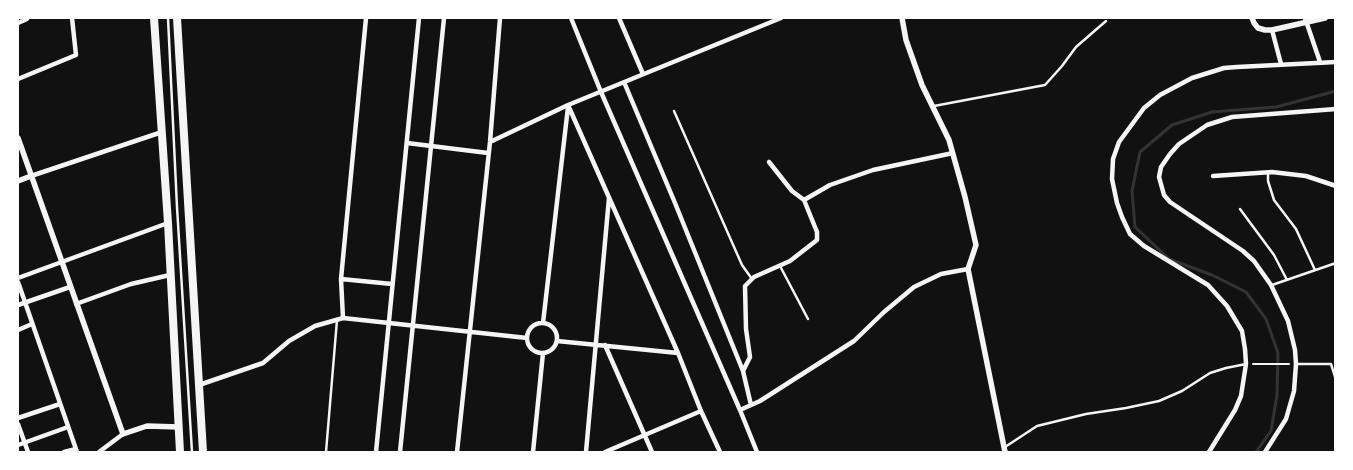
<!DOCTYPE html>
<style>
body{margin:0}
#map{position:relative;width:1353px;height:470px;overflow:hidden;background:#111;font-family:Barlow,sans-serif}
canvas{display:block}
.frame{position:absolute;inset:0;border:19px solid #fff;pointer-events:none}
</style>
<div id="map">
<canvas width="1353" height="470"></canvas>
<div class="frame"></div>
</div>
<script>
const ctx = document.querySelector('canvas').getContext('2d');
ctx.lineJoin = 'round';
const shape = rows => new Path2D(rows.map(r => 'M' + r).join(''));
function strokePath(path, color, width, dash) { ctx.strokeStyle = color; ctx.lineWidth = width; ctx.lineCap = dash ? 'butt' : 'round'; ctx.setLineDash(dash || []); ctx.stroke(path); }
const stream = shape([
 [1256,452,1271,431,1277,395,1278,353,1266,319,1246,292,1212,275,1169,259,1135,227,1132,191,1140,152,1172,125,1212,112,1276,107,1336,91]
]);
const path = shape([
 [1253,364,1289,364]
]);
const service = shape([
 [168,18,177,207,192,452],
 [934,106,1045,85,1062,66,1076,47,1106,21],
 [674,111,742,265,752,279],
 [1268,172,1268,181,1274,200,1296,229,1315,270],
 [1240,209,1274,255,1287,280],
 [780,266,808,319],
 [1272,285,1336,263],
 [1296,364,1331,364,1336,380],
 [1005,447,1037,426,1086,414,1126,408,1159,401,1182,391,1210,373,1226,368,1246,364],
 [326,452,337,320]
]);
const minor = shape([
 [366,18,341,279,343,318,527,338],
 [571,18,601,92,740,410,757,452],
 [619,18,643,74],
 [1305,18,1320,62],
 [18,23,27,19],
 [1272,30,1281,64],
 [18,79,76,55,72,18],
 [624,82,675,203,743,371],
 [568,105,678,353,701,411,720,452],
 [490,142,568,105,781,18],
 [407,143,488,153],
 [769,162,792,191,804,200],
 [31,176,162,132],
 [1213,176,1272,172,1306,176,1336,186],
 [18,278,168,223],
 [341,279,392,284],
 [18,282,77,452],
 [76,304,131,284,170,275],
 [18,305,70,287],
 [543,323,568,107],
 '527 338a15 15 0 1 1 30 0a15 15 0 1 1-30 0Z',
 [18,330,32,324],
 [557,341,678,353],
 [605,345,652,452],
 [199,385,263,363,289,341,315,326,343,318],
 [751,405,743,371,750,357,746,329,745,286,754,277,790,261,817,240,817,232,804,200,830,185,873,170,953,153],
 [740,410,760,401,854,341,884,312,914,287,941,274,968,269],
 [18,418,60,404],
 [18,424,28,452],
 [18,445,68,427],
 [64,452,76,449],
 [99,452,123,434],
 [376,452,419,18],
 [400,452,444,18],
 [457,452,490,142,500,18],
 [533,452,543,353],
 [586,452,609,198],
 [605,452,701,411],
 [1209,452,1235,410,1241,396,1246,364,1245,349,1242,331,1227,306,1208,285,1144,246,1130,234,1122,217,1117,203,1112,179,1113,159,1119,142,1144,108,1160,95,1192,78,1224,68,1237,67,1336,62],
 [1265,452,1286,419,1294,391,1296,364,1295,350,1288,321,1271,285,1254,261,1243,251,1170,202,1164,195,1159,177,1161,167,1170,154,1179,144,1207,125,1232,117,1336,109]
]);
const tertiary = shape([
 [902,18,906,40,922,85,949,140,965,197,976,245,968,269,1005,452],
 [1252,18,1254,23,1258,28,1265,30,1272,30,1325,18],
 [18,138,123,434,147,426,179,427],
 [18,181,31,176]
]);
const primary = shape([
 [154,18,168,223,180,452],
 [177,18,203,452]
]);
strokePath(stream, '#333', 3);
strokePath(path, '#f5f5f5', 2);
strokePath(service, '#f5f5f5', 2.5);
strokePath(minor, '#f5f5f5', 4.5);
strokePath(tertiary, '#f5f5f5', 5.5);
strokePath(primary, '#f5f5f5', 8);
</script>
